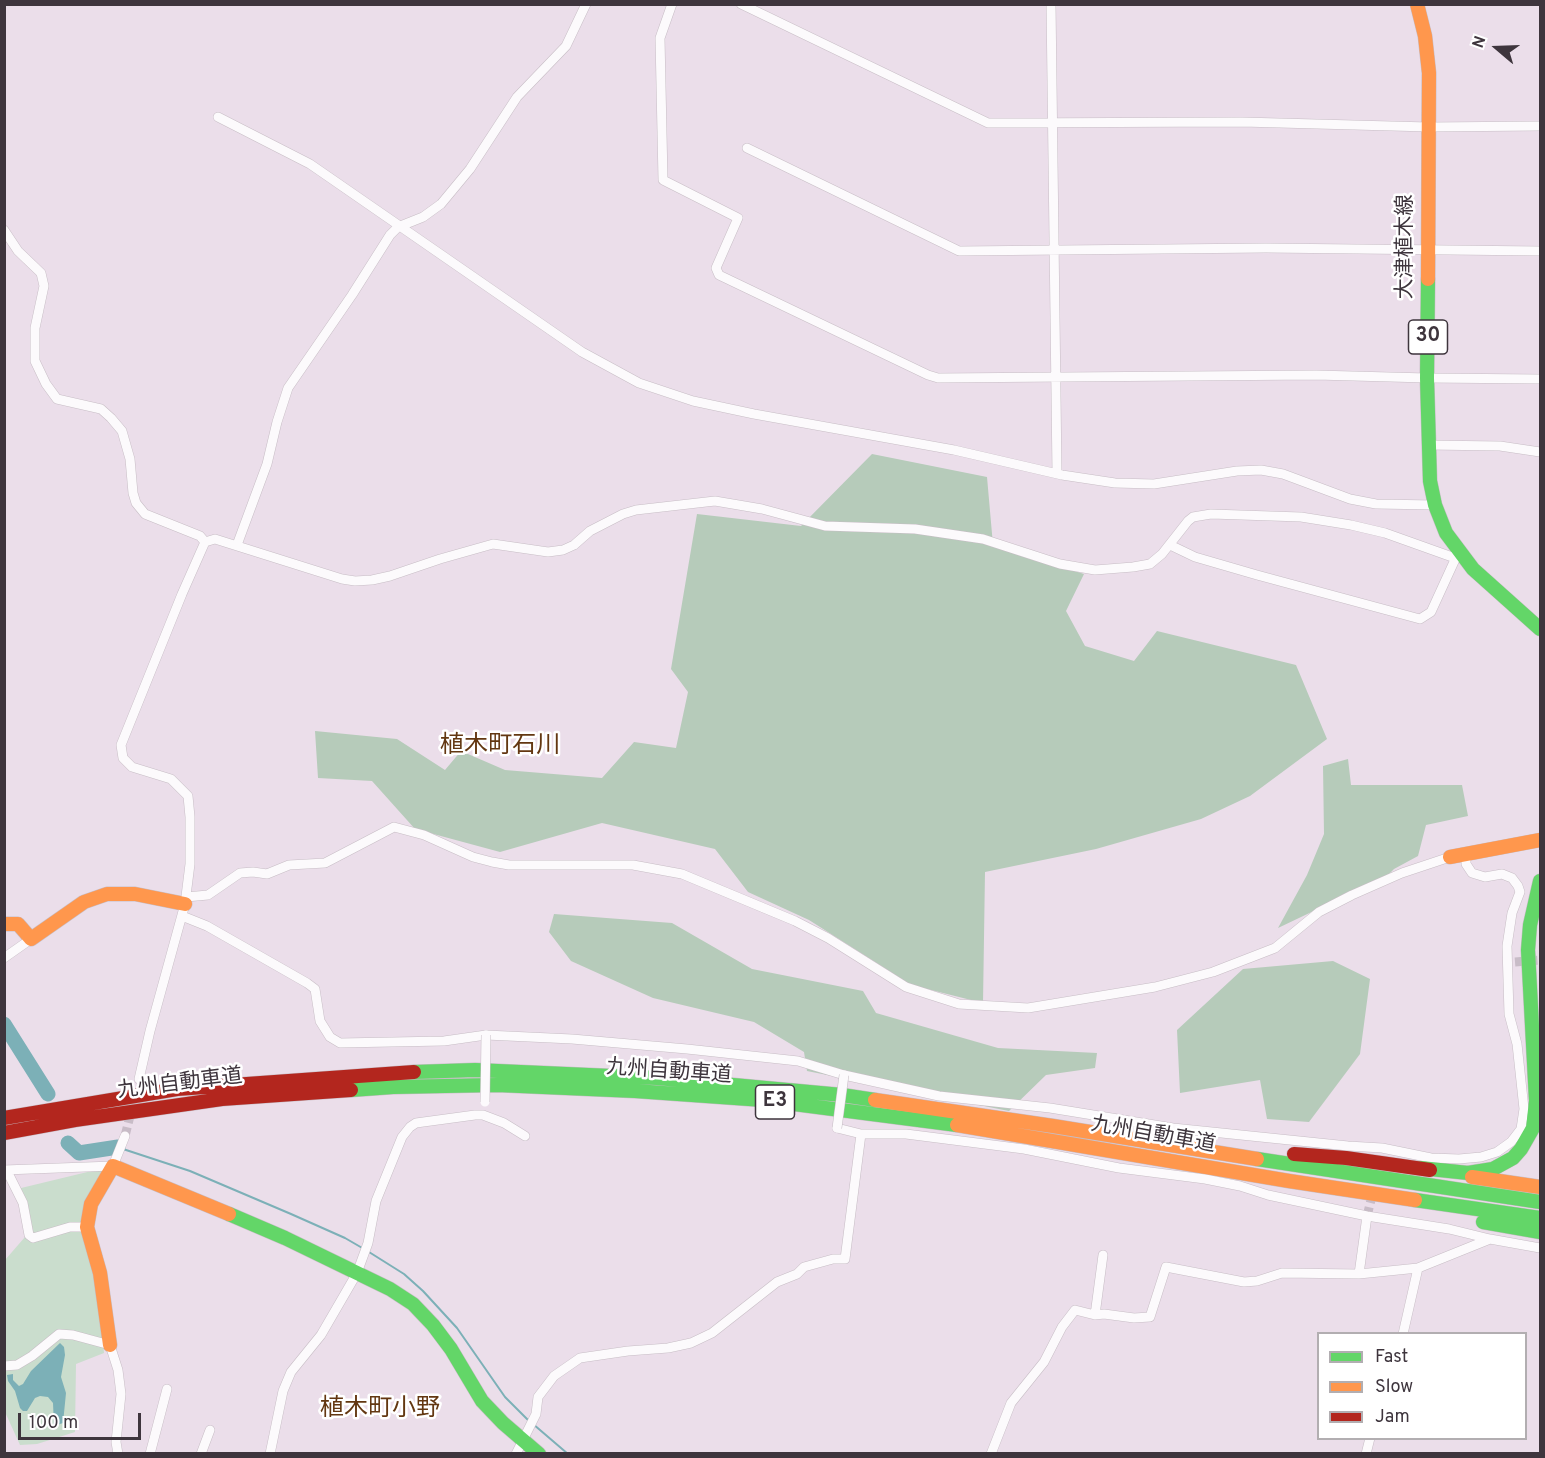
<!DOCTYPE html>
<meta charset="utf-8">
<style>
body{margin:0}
#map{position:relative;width:1545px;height:1458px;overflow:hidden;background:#ebdeea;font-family:Overpass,sans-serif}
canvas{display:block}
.frame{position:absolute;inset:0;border:6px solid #3e353d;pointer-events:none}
.legend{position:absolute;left:1317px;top:1332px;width:210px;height:108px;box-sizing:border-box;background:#fff;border:2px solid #b2aeb1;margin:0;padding:8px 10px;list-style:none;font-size:18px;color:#3e353d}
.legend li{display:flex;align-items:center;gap:12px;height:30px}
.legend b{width:30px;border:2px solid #b2aeb1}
.north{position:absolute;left:1467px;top:18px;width:60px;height:60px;-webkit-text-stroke:4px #fff;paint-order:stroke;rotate:289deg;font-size:16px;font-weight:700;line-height:24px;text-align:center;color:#3e353d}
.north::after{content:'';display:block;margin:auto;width:21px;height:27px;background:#3e353d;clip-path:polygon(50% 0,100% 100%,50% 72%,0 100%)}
.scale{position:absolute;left:18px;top:1413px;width:123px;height:27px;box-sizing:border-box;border:3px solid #3e353d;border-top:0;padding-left:8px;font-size:18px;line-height:21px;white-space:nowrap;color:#3e353d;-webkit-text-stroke:4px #fff;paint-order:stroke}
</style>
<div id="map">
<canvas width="1545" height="1458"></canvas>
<div class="frame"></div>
<ul class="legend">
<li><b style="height:8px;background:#63d668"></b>Fast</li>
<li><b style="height:8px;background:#ff974d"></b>Slow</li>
<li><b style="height:8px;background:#b3261e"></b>Jam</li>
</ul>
<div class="north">N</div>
<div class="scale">100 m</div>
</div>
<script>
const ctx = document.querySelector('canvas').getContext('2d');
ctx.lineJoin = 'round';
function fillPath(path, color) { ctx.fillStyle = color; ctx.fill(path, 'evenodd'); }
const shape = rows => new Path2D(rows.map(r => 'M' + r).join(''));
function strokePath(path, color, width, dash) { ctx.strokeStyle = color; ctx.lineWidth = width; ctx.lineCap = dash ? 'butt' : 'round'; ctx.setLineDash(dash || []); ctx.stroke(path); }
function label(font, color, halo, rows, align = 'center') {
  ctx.font = font + ' Overpass,"Noto Sans JP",sans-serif'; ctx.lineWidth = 5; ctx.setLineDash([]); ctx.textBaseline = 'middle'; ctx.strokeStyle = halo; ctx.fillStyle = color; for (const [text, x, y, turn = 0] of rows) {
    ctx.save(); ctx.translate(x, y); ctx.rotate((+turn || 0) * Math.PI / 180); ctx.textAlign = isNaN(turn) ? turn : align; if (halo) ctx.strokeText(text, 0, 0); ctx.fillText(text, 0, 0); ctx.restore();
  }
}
const green = shape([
 [108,1167,86,1206,98,1293,104,1353,76,1364,75,1432,37,1444,20,1445,5,1412,5,1260,25,1237,17,1189]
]);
const forest = shape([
 [872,454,987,477,993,545,1084,574,1066,611,1085,646,1134,661,1157,631,1296,665,1327,739,1250,796,1201,819,1096,849,985,872,983,1003,911,985,809,920,748,892,715,849,602,823,500,852,415,829,372,781,318,778,315,731,397,739,445,770,461,751,505,770,602,778,634,742,676,748,688,692,671,669,697,514,801,526],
 [1348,759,1351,785,1462,785,1468,816,1426,825,1418,856,1394,869,1387,876,1278,928,1307,875,1324,834,1323,766],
 [554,914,672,923,752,969,863,991,876,1013,998,1048,1097,1053,1095,1068,1046,1075,1009,1111,807,1071,804,1052,754,1022,653,998,571,961,549,932],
 [1333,961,1370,979,1360,1054,1309,1122,1267,1119,1260,1080,1180,1093,1177,1030,1243,969]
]);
const water = shape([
 [60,1343,64,1347,65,1355,61,1377,66,1393,63,1423,54,1426,53,1403,48,1397,40,1396,35,1398,27,1411,23,1411,20,1408,15,1391,8,1381,7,1375,13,1374,13,1380,19,1386,23,1384,31,1371]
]);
const stream = shape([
 [123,1149,190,1171,291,1214,345,1238,364,1249],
 [369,1252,404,1274,423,1291,457,1328,505,1397,528,1420],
 [533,1424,568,1454]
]);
const river = shape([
 [4,1024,48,1094],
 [68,1143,79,1153,118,1147]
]);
const streetTunnel = shape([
 [1515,962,1540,960],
 [125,1136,131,1112],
 [1367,1216,1373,1192]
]);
const street = shape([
 [672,4,660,38,663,180,738,218,716,268,719,275,928,375,938,378,1316,375,1427,378,1540,379],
 [741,4,988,123,1242,122,1429,127,1540,126],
 [1051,4,1057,473],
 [218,117,310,164,582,352,639,383,693,401,754,414,954,450,1062,475,1115,483,1154,484,1237,471,1261,470,1283,474,1350,499,1376,504,1435,505],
 [747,148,959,251,1266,248,1540,251],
 [4,230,18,251,41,273,44,286,35,328,35,361,46,384,57,399,101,409,111,418,122,431,130,459,133,493,136,503,145,514,200,536,205,542],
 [1428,445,1500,446,1540,452],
 [237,545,267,464,277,422,288,388,352,295,390,235,398,227,423,217,441,204,470,169,517,97,566,46,586,4],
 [1170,545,1195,557,1257,575,1420,619,1431,612,1458,553],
 [186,897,208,895,240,873,253,872,267,874,289,865,325,863,394,827,424,835,473,857,492,862,509,865,633,865,682,874,795,921,828,938,906,987,959,1004,1028,1008,1155,987,1213,972,1275,948,1319,912,1352,895,1402,873,1450,857],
 [182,916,207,926,307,983,315,989,320,1021,330,1037,340,1043,444,1041,486,1035,572,1039,687,1049,798,1061,844,1075,939,1096,1050,1108,1173,1128,1348,1146,1382,1148,1431,1158,1459,1159,1481,1157,1497,1152,1511,1142,1521,1129,1524,1109,1517,1044,1509,1014,1507,946,1512,913,1520,892,1518,886,1512,878,1502,874,1485,877,1472,873,1466,864,1466,854],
 [4,958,31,939],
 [139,1079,150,1031,185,904,190,864,190,817,188,796,171,779,132,767,123,758,121,745,182,594,205,542,215,539,342,579,355,581,372,580,390,576,440,559,493,544,548,552,563,550,574,545,590,531,623,514,636,510,715,501,762,509,825,526,915,529,983,539,1060,564,1095,570,1133,567,1150,564,1162,554,1188,521,1193,517,1211,514,1301,517,1351,525,1385,533,1455,558],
 [837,1128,861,1134,906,1134,1024,1149,1119,1168,1205,1179,1240,1186,1268,1195,1367,1216,1449,1229,1490,1239,1540,1248],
 [4,1170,113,1166,125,1136],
 [4,1171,10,1177,23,1203,29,1235,33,1238,70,1227,87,1227],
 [1359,1274,1367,1216],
 [1095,1315,1103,1255],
 [1403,1334,1418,1268],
 [4,1366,17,1365,32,1356,59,1334,73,1335,110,1345,118,1370,121,1394,116,1442,118,1454],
 [150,1454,167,1389],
 [201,1454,210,1430],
 [270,1454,283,1391,291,1372,321,1335,357,1273,368,1243,376,1201,402,1137,410,1127,416,1123,475,1115,483,1115,504,1123,525,1136],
 [516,1454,536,1414,538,1397,554,1376,580,1358,628,1351,668,1348,691,1343,712,1333,777,1282,797,1274,804,1267,833,1259,845,1259,861,1134],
 [991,1454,1011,1403,1044,1362,1062,1327,1075,1310,1095,1315,1104,1314,1134,1318,1150,1317,1166,1267,1244,1282,1257,1281,1282,1273,1359,1274,1418,1268,1490,1239],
 [1366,1454,1370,1438]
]);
const fast = shape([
 [1428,279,1427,378,1430,481,1435,505,1446,533,1473,569,1540,629],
 [414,1072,475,1070,657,1078,842,1095,875,1100],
 [351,1090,393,1087,497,1085,635,1091,763,1100,957,1125],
 [1257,1159,1540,1202],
 [1421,1168,1468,1173,1493,1169,1513,1158,1521,1149,1533,1128,1536,1101,1528,950,1530,925,1540,881],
 [1415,1200,1540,1218],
 [229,1214,285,1238,390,1289,413,1304,433,1325,451,1349,482,1401,503,1423,539,1454],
 [1483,1222,1540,1232]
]);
const slow = shape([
 [1417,4,1425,36,1429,73,1428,279],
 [1450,857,1540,840],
 [4,924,18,924,31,939,84,902,107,894,135,894,185,904],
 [875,1100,1053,1126,1257,1159],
 [957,1125,1289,1181,1415,1200],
 [1472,1177,1540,1187],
 [110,1345,100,1273,87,1227,91,1204,113,1166,229,1214]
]);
const jam = shape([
 [4,1118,177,1089,414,1072],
 [4,1133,75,1120,222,1099,351,1090],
 [1294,1154,1346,1158,1430,1170]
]);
const streetBridge = shape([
 [485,1102,486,1035],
 [837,1128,844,1075]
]);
const shields = [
 [1428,337,39],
 [775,1102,39]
];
const shieldNames = [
 ["30",1428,337],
 ["E3",775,1102]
];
const streetNames = [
 ["大津植木線",1407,247,-90],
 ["九州自動車道",669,1073,4],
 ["九州自動車道",180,1085,-7],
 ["九州自動車道",1153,1136,10]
];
const quarterNames = [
 ["植木町石川",500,747],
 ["植木町小野",380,1410]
];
fillPath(green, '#caddcd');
fillPath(forest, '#b6cbba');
fillPath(water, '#7cb0b7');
strokePath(stream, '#7cb0b7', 2);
strokePath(river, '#7cb0b7', 15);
strokePath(streetTunnel, '#c8bcc7', 9, [9, 4.5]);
strokePath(street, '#c7bdc5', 10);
strokePath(fast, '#c7bdc5', 15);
strokePath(slow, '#c7bdc5', 15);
strokePath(jam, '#c7bdc5', 15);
strokePath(street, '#fcfafc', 9);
strokePath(fast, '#63d668', 14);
strokePath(slow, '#ff974d', 14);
strokePath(jam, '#b3261e', 14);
strokePath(streetBridge, '#c7bdc5', 10, []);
strokePath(streetBridge, '#fcfafc', 9);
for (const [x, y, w] of shields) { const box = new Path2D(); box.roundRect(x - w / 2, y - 17, w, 34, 4.5); ctx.fillStyle = '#fff'; ctx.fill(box); strokePath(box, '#3e353d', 1.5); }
label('bold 20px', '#3e353d', null, shieldNames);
label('21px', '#3e353d', '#fff', streetNames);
label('24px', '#633711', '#fff', quarterNames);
</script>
